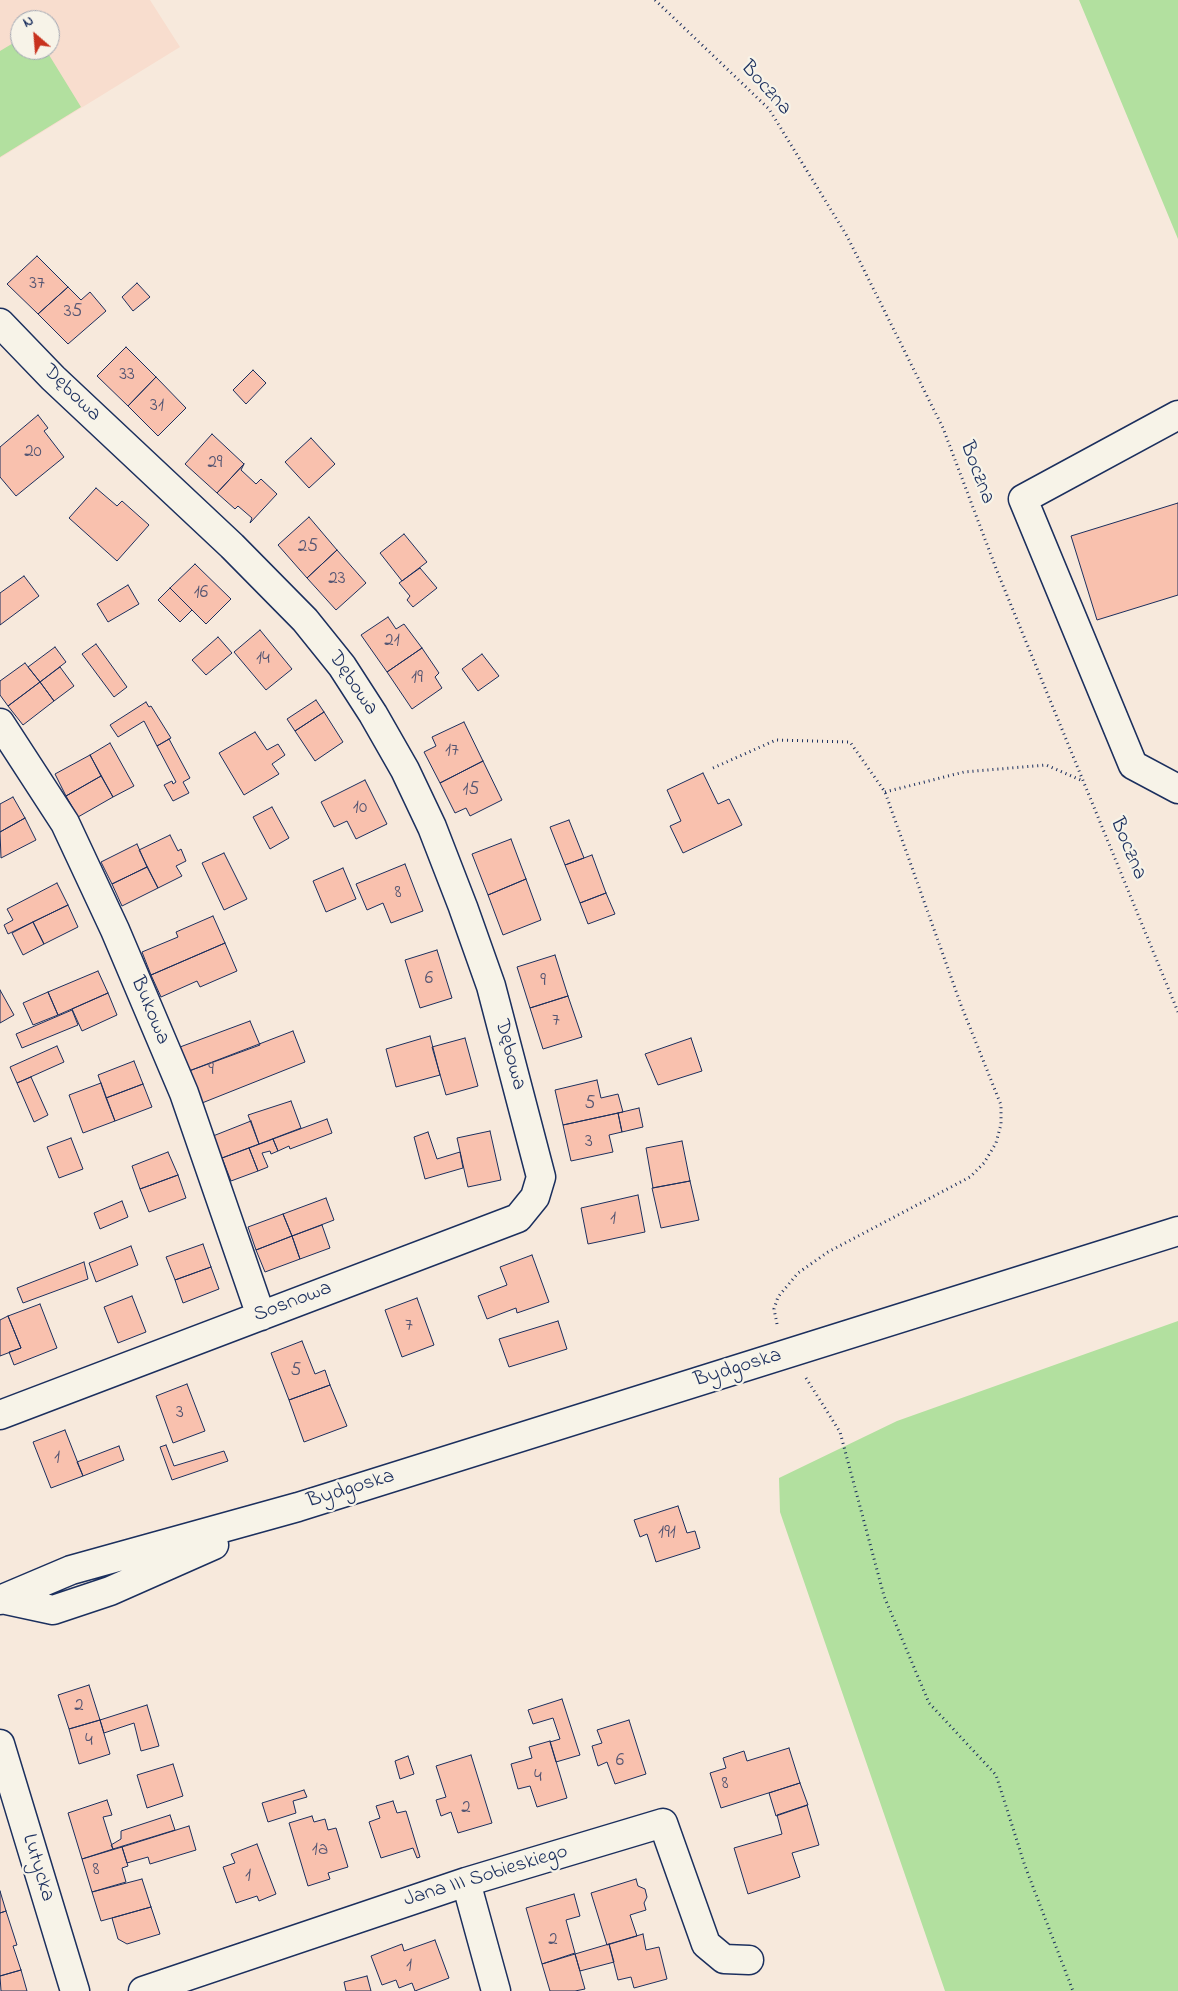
<!DOCTYPE html>
<meta charset="utf-8">
<style>
body{margin:0}
#map{position:relative;width:1178px;height:1991px;overflow:hidden;background:#f7e9dc;font-family:"Indie Flower",sans-serif}
canvas{display:block}
.north{position:absolute;left:10px;top:10px;width:50px;height:50px;box-sizing:border-box;background:#f7f3e8;border:1px solid #9fa5b1;border-radius:50%;rotate:333deg;font-size:14px;font-weight:700;line-height:20px;text-align:center;color:#1b2f5e}
.north::after{content:'';display:block;margin:auto;width:18px;height:22px;background:#c8321e;clip-path:polygon(50% 0,100% 100%,50% 72%,0 100%)}
</style>
<div id="map">
<canvas width="1178" height="1991"></canvas>
<div class="north">N</div>
</div>
<script>
const ctx = document.querySelector('canvas').getContext('2d');
ctx.lineJoin = 'round';
function fillPath(path, color) { ctx.fillStyle = color; ctx.fill(path, 'evenodd'); }
const shape = rows => new Path2D(rows.map(r => 'M' + r).join(''));
function strokePath(path, color, width, dash) { ctx.strokeStyle = color; ctx.lineWidth = width; ctx.lineCap = dash ? 'butt' : 'round'; ctx.setLineDash(dash || []); ctx.stroke(path); }
function label(font, color, halo, rows, align = 'center') {
  ctx.font = font + ' "Indie Flower",sans-serif'; ctx.lineWidth = 4.5; ctx.setLineDash([]); ctx.textBaseline = 'middle'; ctx.strokeStyle = halo; ctx.fillStyle = color; for (const [text, x, y, turn = 0] of rows) {
    ctx.save(); ctx.translate(x, y); ctx.rotate((+turn || 0) * Math.PI / 180); ctx.textAlign = isNaN(turn) ? turn : align; if (halo) ctx.strokeText(text, 0, 0); ctx.fillText(text, 0, 0); ctx.restore();
  }
}
const built = shape([
 [0,0,150,0,180,47,0,158],
 [20,20,50,20,50,50,20,50]
]);
const green = shape([
 [1079,0,1178,0,1178,239],
 [20,39,20,50,46,50,81,107,0,157,0,51],
 [1178,1321,1178,1991,945,1991,780,1512,779,1478,897,1421]
]);
const building = shape([
 [37,256,68,287,38,314,7,284,37,256],
 [137,283,150,297,133,311,122,297,137,283],
 [68,287,81,300,90,292,106,311,68,344,38,314,68,287],
 [126,347,156,377,128,406,97,376,126,347],
 [253,370,266,383,246,404,233,390,253,370],
 [156,377,186,408,158,436,128,406,156,377],
 [38,415,48,428,44,431,64,457,16,496,0,477,0,447,38,415],
 [212,434,244,464,217,493,185,464,212,434],
 [311,438,335,464,309,488,285,462,311,438],
 [244,464,241,470,256,484,261,479,277,494,250,523,252,518,238,506,235,509,217,493,244,464],
 [96,488,117,506,122,501,149,525,117,561,69,518,96,488],
 [1178,503,1178,595,1097,620,1071,536,1178,503],
 [309,517,337,550,307,578,278,545,309,517],
 [404,534,427,562,402,581,380,553,404,534],
 [337,550,366,583,336,610,307,578,337,550],
 [195,564,231,599,206,624,170,588,195,564],
 [420,568,437,588,413,607,407,600,410,596,399,583,420,568],
 [24,576,39,596,0,625,0,593,24,576],
 [128,585,139,604,108,622,97,604,128,585],
 [170,588,192,610,180,622,158,600,170,588],
 [388,617,396,629,404,624,422,648,387,672,361,635,388,617],
 [260,630,292,669,266,690,234,652,260,630],
 [218,637,232,653,206,675,192,660,218,637],
 [96,644,127,687,114,697,82,654,96,644],
 [55,647,66,662,40,682,28,667,55,647],
 [422,648,439,673,435,677,442,688,412,709,387,672,422,648],
 [482,654,499,676,478,691,462,669,482,654],
 [25,663,40,682,8,706,0,695,0,681,25,663],
 [60,667,74,686,54,701,40,682,60,667],
 [40,682,54,701,23,725,8,706,40,682],
 [316,700,324,712,295,731,287,719,316,700],
 [146,702,149,707,151,706,171,738,157,746,144,721,118,737,110,725,146,702],
 [324,712,343,742,315,761,295,731,324,712],
 [464,722,483,761,440,783,424,752,436,746,432,737,464,722],
 [255,732,267,750,278,744,285,755,272,764,279,774,244,795,219,753,255,732],
 [169,739,190,778,183,782,189,793,173,801,164,785,172,781,173,784,176,782,157,746,169,739],
 [110,743,134,786,113,797,90,755,110,743],
 [90,755,101,776,66,796,55,774,90,755],
 [483,761,502,800,470,816,466,808,455,813,440,783,483,761],
 [703,773,718,804,729,799,742,825,683,853,670,826,681,821,667,790,703,773],
 [101,776,113,797,78,817,66,796,101,776],
 [365,780,387,824,356,839,347,821,334,827,321,802,365,780],
 [13,797,25,818,0,832,0,804,13,797],
 [272,807,289,838,270,849,253,817,272,807],
 [25,818,36,840,1,858,0,832,25,818],
 [569,820,584,858,565,865,550,827,569,820],
 [170,835,178,851,181,849,186,861,176,866,182,876,158,888,139,850,170,835],
 [511,839,526,879,488,895,472,854,511,839],
 [137,844,147,867,112,884,101,862,137,844],
 [224,853,247,899,224,910,202,863,224,853],
 [592,855,606,893,580,903,565,865,592,855],
 [405,864,423,911,391,923,383,903,367,910,356,884,405,864],
 [147,867,158,888,122,906,112,884,147,867],
 [343,868,356,899,326,912,313,881,343,868],
 [526,879,541,920,503,935,488,895,526,879],
 [57,883,68,905,8,934,4,925,13,920,7,909,57,883],
 [606,893,615,914,588,924,580,903,606,893],
 [68,905,78,927,44,944,33,922,68,905],
 [213,916,225,943,151,975,142,952,178,937,176,932,213,916],
 [33,922,44,944,23,955,12,933,33,922],
 [225,943,237,971,200,987,197,981,161,997,151,975,225,943],
 [437,950,452,998,420,1008,405,960,437,950],
 [555,955,568,996,530,1008,517,967,555,955],
 [98,971,108,993,58,1015,48,992,98,971],
 [0,990,14,1015,0,1023,0,990],
 [48,992,58,1015,33,1025,23,1003,48,992],
 [108,993,117,1015,82,1031,72,1009,108,993],
 [568,996,582,1037,543,1049,530,1008,568,996],
 [72,1010,78,1025,22,1048,16,1034,72,1010],
 [250,1021,260,1045,189,1071,180,1047,250,1021],
 [293,1031,305,1062,202,1103,189,1071,293,1031],
 [430,1036,440,1075,396,1087,386,1049,430,1036],
 [465,1038,478,1086,446,1095,432,1047,465,1038],
 [691,1038,702,1071,658,1085,645,1054,691,1038],
 [57,1046,64,1062,17,1083,10,1067,57,1046],
 [134,1061,143,1084,106,1098,98,1075,134,1061],
 [31,1077,48,1115,34,1122,17,1083,31,1077],
 [597,1080,601,1098,618,1094,623,1112,563,1125,555,1090,597,1080],
 [101,1083,115,1121,83,1133,69,1095,101,1083],
 [143,1084,152,1107,115,1121,106,1098,143,1084],
 [291,1101,301,1128,259,1144,248,1115,291,1101],
 [639,1108,643,1127,622,1132,618,1113,639,1108],
 [618,1113,622,1132,609,1135,613,1152,571,1161,563,1125,618,1113],
 [327,1119,332,1133,290,1149,289,1146,278,1151,273,1139,327,1119],
 [251,1121,259,1144,222,1158,213,1136,251,1121],
 [490,1131,501,1180,468,1187,457,1138,490,1131],
 [428,1132,437,1159,460,1152,463,1168,425,1179,414,1137,428,1132],
 [71,1138,83,1169,59,1178,47,1147,71,1138],
 [273,1139,278,1151,271,1154,270,1151,262,1153,268,1167,258,1171,249,1148,273,1139],
 [682,1141,690,1181,653,1188,646,1148,682,1141],
 [249,1148,258,1171,231,1181,222,1158,249,1148],
 [168,1152,178,1175,140,1189,132,1166,168,1152],
 [178,1175,186,1198,149,1212,140,1189,178,1175],
 [690,1181,699,1220,661,1228,652,1188,690,1181],
 [638,1195,645,1232,588,1244,581,1208,638,1195],
 [326,1198,334,1220,292,1236,283,1214,326,1198],
 [122,1201,128,1217,100,1229,94,1213,122,1201],
 [283,1214,292,1236,256,1250,248,1227,283,1214],
 [322,1225,330,1248,300,1259,292,1236,322,1225],
 [292,1236,300,1259,265,1272,256,1250,292,1236],
 [203,1244,211,1267,175,1280,166,1257,203,1244],
 [131,1246,138,1265,96,1282,89,1263,131,1246],
 [532,1255,549,1302,517,1313,516,1308,487,1319,478,1296,507,1285,500,1267,532,1255],
 [84,1262,88,1279,23,1303,17,1288,84,1262],
 [211,1267,219,1289,183,1303,175,1280,211,1267],
 [132,1296,146,1332,118,1343,104,1307,132,1296],
 [417,1298,434,1345,402,1357,385,1310,417,1298],
 [40,1304,57,1348,14,1365,9,1352,21,1348,8,1316,40,1304],
 [8,1316,21,1348,0,1356,0,1320,8,1316],
 [558,1321,567,1349,509,1367,499,1339,558,1321],
 [302,1341,315,1374,325,1370,330,1385,289,1400,271,1353,302,1341],
 [187,1384,205,1431,173,1443,156,1396,187,1384],
 [330,1385,347,1426,304,1442,289,1400,330,1385],
 [65,1430,83,1476,51,1488,33,1442,65,1430],
 [166,1445,174,1466,224,1451,228,1461,172,1480,160,1447,166,1445],
 [119,1446,124,1460,83,1476,77,1462,119,1446],
 [678,1506,687,1533,695,1531,700,1548,656,1562,647,1534,640,1537,634,1520,678,1506],
 [89,1685,100,1720,69,1729,58,1695,89,1685],
 [562,1699,580,1755,556,1762,550,1742,560,1739,553,1718,533,1724,528,1710,562,1699],
 [147,1705,159,1746,141,1751,134,1723,104,1733,100,1720,147,1705],
 [100,1720,110,1754,79,1764,69,1729,100,1720],
 [629,1720,646,1774,615,1784,607,1762,598,1766,592,1746,602,1743,597,1730,629,1720],
 [550,1741,567,1798,537,1807,530,1786,518,1789,511,1764,532,1758,529,1747,550,1741],
 [789,1748,800,1783,721,1808,710,1773,726,1768,723,1758,744,1751,747,1761,789,1748],
 [471,1755,492,1823,458,1833,451,1812,441,1816,436,1800,446,1797,436,1766,471,1755],
 [408,1756,414,1774,400,1779,395,1761,408,1756],
 [173,1764,183,1796,147,1808,137,1775,173,1764],
 [800,1783,808,1805,776,1816,769,1793,800,1783],
 [304,1790,307,1797,293,1801,296,1813,268,1822,262,1803,304,1790],
 [107,1800,112,1815,103,1817,113,1849,82,1859,68,1813,107,1800],
 [393,1801,397,1813,406,1811,420,1857,417,1858,413,1848,381,1858,369,1822,380,1818,376,1806,393,1801],
 [807,1805,819,1845,792,1853,800,1877,748,1894,734,1848,782,1834,777,1815,807,1805],
 [170,1815,175,1830,113,1849,111,1845,121,1839,121,1831,170,1815],
 [312,1816,314,1822,325,1819,328,1830,336,1828,348,1867,328,1873,330,1879,308,1886,289,1823,312,1816],
 [189,1826,196,1850,150,1864,148,1857,127,1863,122,1847,189,1826],
 [257,1844,276,1894,259,1901,257,1896,236,1903,223,1867,235,1863,231,1854,257,1844],
 [122,1847,128,1866,122,1868,126,1882,92,1892,82,1859,122,1847],
 [142,1879,151,1907,101,1921,92,1892,142,1879],
 [636,1879,638,1886,645,1889,647,1897,644,1903,646,1910,630,1915,637,1936,607,1945,591,1893,636,1879],
 [0,1891,6,1911,0,1913,0,1891],
 [574,1894,580,1916,566,1920,575,1953,542,1964,526,1908,574,1894],
 [151,1907,160,1934,127,1944,118,1939,112,1918,151,1907],
 [6,1911,17,1945,13,1946,21,1970,0,1976,0,1913,6,1911],
 [643,1934,646,1950,659,1947,667,1979,634,1988,631,1977,618,1980,609,1944,643,1934],
 [435,1940,449,1978,415,1991,412,1983,399,1988,396,1980,382,1985,371,1956,402,1944,404,1951,435,1940],
 [609,1944,614,1962,580,1971,575,1954,609,1944],
 [575,1954,585,1989,575,1991,550,1991,542,1964,575,1954],
 [21,1970,27,1991,1,1991,0,1976,21,1970],
 [367,1976,371,1991,346,1991,344,1982,367,1976]
]);
const path = shape([
 [655,0,769,109,847,236,943,428,997,571,1178,1012],
 [713,768,776,740,850,742,885,792,961,1005,1001,1105,1001,1124,996,1143,984,1163,970,1177,828,1252,798,1273,778,1297,774,1309,777,1324],
 [885,792,964,772,1046,765,1083,781],
 [806,1378,840,1432,884,1596,929,1703,996,1775,1025,1866,1073,1991]
]);
const minor = shape([
 [0,323,53,378,232,546,305,620,342,666,373,714,405,770,432,827,463,907,491,986,541,1177,535,1197,518,1218,0,1415],
 [1178,415,1023,499,1133,765,1178,789],
 [0,723,65,823,115,930,184,1093,261,1316],
 [2,1599,53,1610,110,1591,214,1545],
 [0,1600,71,1570,298,1507,1178,1231],
 [0,1744,75,1991],
 [466,1882,496,1991],
 [143,1991,466,1882,663,1823,706,1944,724,1959,749,1960]
]);
const numberNames = [
 ["37",37,285],
 ["35",73,313],
 ["33",127,376],
 ["31",157,407],
 ["20",33,453],
 ["29",215,464],
 ["25",308,548],
 ["23",337,580],
 ["16",201,594],
 ["21",392,642],
 ["14",263,660],
 ["19",417,679],
 ["17",452,752],
 ["15",471,791],
 ["10",360,809],
 ["8",398,894],
 ["6",429,980],
 ["9",543,982],
 ["7",556,1022],
 ["9",211,1071],
 ["5",590,1105],
 ["3",589,1143],
 ["1",613,1220],
 ["7",409,1327],
 ["5",296,1372],
 ["3",180,1414],
 ["1",57,1459],
 ["191",667,1534],
 ["2",79,1707],
 ["4",89,1742],
 ["6",620,1762],
 ["4",538,1778],
 ["8",725,1785],
 ["2",466,1809],
 ["1a",320,1851],
 ["8",96,1871],
 ["1",248,1877],
 ["2",553,1941],
 ["1",409,1967]
];
const streetNames = [
 ["Boczna",765,89,48],
 ["Dębowa",71,394,44],
 ["Boczna",976,473,69],
 ["Dębowa",352,684,56],
 ["Boczna",1127,849,67],
 ["Bukowa",149,1011,67],
 ["Dębowa",509,1055,75],
 ["Sosnowa",293,1303,-21],
 ["Bydgoska",738,1369,-17],
 ["Bydgoska",351,1490,-17],
 ["Lutycka",37,1868,73],
 ["Jana III Sobieskiego",486,1877,-17]
];
fillPath(built, '#f8ddce');
fillPath(green, '#b2e09f');
fillPath(building, '#f9c1ae');
strokePath(building, '#1b2f5e', 1);
strokePath(minor, '#1b2f5e', 31);
strokePath(path, '#1b2f5e', 3, [1, 4]);
strokePath(minor, '#f7f3e8', 28);
label('19px', '#525472', null, numberNames);
label('21px', '#1b2f5e', '#f7f3e8', streetNames);
</script>
